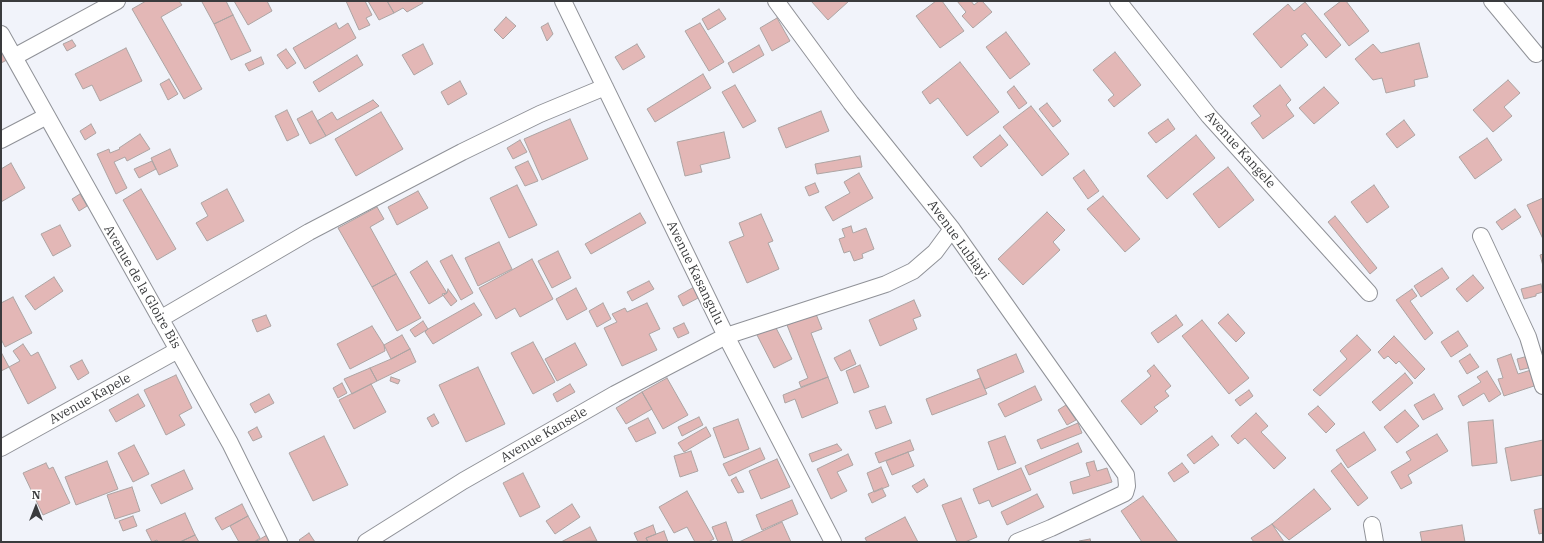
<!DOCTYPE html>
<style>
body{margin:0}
#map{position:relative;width:1544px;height:543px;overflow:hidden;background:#f1f3fa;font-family:"IBM Plex Serif",serif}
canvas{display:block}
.frame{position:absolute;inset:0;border:2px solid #3a3b3d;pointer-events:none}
.north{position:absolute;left:16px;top:487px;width:40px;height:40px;-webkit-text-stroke:3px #fff;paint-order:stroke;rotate:0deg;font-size:11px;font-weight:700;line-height:16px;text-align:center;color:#3a3b3d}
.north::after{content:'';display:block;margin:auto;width:14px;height:18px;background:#3a3b3d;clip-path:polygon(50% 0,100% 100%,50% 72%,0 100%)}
</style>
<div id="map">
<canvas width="1544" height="543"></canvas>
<div class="frame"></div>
<div class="north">N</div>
</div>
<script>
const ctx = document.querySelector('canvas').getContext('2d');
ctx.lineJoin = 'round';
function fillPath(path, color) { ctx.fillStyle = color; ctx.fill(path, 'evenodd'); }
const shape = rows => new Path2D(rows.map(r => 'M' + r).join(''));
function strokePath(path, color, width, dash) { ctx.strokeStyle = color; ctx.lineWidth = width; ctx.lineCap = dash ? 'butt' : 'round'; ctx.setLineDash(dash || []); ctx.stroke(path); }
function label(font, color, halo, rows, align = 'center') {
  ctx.font = font + ' "IBM Plex Serif",serif'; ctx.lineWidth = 3.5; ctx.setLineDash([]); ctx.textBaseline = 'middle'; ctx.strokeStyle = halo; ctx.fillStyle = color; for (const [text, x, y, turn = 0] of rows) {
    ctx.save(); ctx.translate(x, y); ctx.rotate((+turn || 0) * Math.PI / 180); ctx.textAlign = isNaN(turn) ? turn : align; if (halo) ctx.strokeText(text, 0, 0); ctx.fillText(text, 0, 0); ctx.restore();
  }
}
const building = shape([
 [146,1,179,1,182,5,161,17,202,89,184,99,132,9,146,1],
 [203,1,226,1,233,15,214,24,202,2,203,1],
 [234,1,267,1,272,11,248,25,234,1],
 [346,1,365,1,372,15,366,18,370,25,359,30,346,1],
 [368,1,387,1,394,13,379,20,368,1],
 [387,1,422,1,423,3,407,12,403,8,394,13,387,1],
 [811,1,849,1,828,20,811,1],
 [936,1,942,1,964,31,940,48,916,16,936,1],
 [957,1,971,1,974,5,979,1,982,1,992,12,973,28,962,16,966,12,957,1],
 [1341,1,1346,1,1369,31,1349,46,1324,14,1341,1],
 [1305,2,1341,45,1326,58,1305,33,1301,36,1308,45,1281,68,1253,34,1288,4,1294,11,1305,2],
 [719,9,726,19,708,30,702,19,719,9],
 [233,15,251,51,231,60,214,24,233,15],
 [506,17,516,26,503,39,494,30,506,17],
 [777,18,790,41,772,51,760,28,777,18],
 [336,23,339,29,348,23,356,38,305,69,293,48,336,23],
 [548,23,553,34,547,41,541,27,548,23],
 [700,23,724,62,709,71,685,31,700,23],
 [1006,32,1030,64,1010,79,986,47,1006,32],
 [72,40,76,46,67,51,63,44,72,40],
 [1419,43,1428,77,1414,80,1415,86,1386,93,1382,78,1373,80,1355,59,1373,44,1381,53,1419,43],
 [423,44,433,64,414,75,402,55,423,44],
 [637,44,645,57,623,70,615,57,637,44],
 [759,45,764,55,733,73,728,63,759,45],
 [126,48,142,81,100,101,92,85,83,89,75,74,126,48],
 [286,49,296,63,287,69,277,55,286,49],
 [1,50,7,60,1,63,1,50],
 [1115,52,1141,85,1114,107,1108,100,1114,95,1093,70,1115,52],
 [357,55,363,65,319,92,313,82,357,55],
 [261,57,264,64,249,71,245,64,261,57],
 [960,62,999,112,967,136,938,98,930,104,922,92,960,62],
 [703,74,711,88,655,122,647,109,703,74],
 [169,79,178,94,168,100,160,84,169,79],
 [1508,80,1520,93,1504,107,1512,116,1493,132,1473,110,1508,80],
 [460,81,467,94,448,105,441,92,460,81],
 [735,85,756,121,743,128,722,92,735,85],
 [1280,85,1291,100,1286,105,1294,116,1263,139,1251,123,1261,116,1253,106,1280,85],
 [1014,86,1027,103,1019,109,1007,92,1014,86],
 [1324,87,1339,103,1314,124,1299,108,1324,87],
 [373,100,379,106,326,136,317,121,332,112,337,120,373,100],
 [1047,103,1061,121,1053,127,1039,109,1047,103],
 [1031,106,1069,154,1042,176,1003,127,1031,106],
 [287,110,299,135,287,141,275,116,287,110],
 [312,111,326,136,310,144,297,119,312,111],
 [821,111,829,131,786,148,778,128,821,111],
 [381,112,403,149,356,176,335,139,381,112],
 [570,119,588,159,542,180,524,139,570,119],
 [1168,119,1175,129,1156,143,1148,133,1168,119],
 [1404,120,1415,135,1397,148,1386,134,1404,120],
 [91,124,96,133,85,140,80,131,91,124],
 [724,132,730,158,700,165,702,172,685,176,677,142,724,132],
 [140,134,150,149,127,161,125,157,114,162,127,188,116,194,97,154,109,149,110,153,120,149,119,148,140,134],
 [1000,135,1008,145,981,167,973,157,1000,135],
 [1196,135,1215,158,1167,199,1147,176,1196,135],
 [1487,138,1502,160,1475,179,1459,157,1487,138],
 [520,140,527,152,513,159,507,148,520,140],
 [170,149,178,166,159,175,151,158,170,149],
 [860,156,862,167,817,174,815,164,860,156],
 [152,161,156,169,139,178,134,169,152,161],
 [528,161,538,181,525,186,515,167,528,161],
 [11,163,25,188,1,202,1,169,11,163],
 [1228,167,1254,200,1219,228,1193,194,1228,167],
 [1084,170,1099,191,1088,199,1073,178,1084,170],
 [859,173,873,198,833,221,825,207,850,193,844,182,859,173],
 [815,183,819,192,809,196,805,187,815,183],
 [517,185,537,225,509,238,490,198,517,185],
 [1374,185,1389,207,1367,223,1351,202,1374,185],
 [141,189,176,249,157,260,123,200,141,189],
 [227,189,244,221,207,241,196,223,208,216,201,203,227,189],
 [418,191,428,208,397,225,388,207,418,191],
 [80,194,87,206,79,211,72,199,80,194],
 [1103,196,1140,239,1125,252,1087,209,1103,196],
 [1543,198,1543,239,1527,205,1543,198],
 [377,207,384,219,370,227,396,274,372,287,338,228,377,207],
 [1515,209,1521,217,1502,230,1496,222,1515,209],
 [1047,212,1065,230,1053,242,1060,250,1023,285,998,259,1047,212],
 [640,213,646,223,591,254,585,244,640,213],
 [761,214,773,241,768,243,779,269,747,283,729,242,744,236,739,223,761,214],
 [1335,216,1377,268,1370,274,1328,222,1335,216],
 [60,225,71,246,53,256,41,234,60,225],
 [851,226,853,233,866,228,874,249,862,254,863,258,854,261,850,251,844,253,839,239,845,237,842,229,851,226],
 [499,242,512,269,478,286,465,258,499,242],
 [558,251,571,278,552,288,538,261,558,251],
 [1543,254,1543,266,1540,255,1543,254],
 [452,255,473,293,461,300,440,261,452,255],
 [532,259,553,299,520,317,515,308,496,319,479,288,532,259],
 [427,261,447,293,429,304,410,272,427,261],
 [1442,268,1449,278,1421,297,1414,286,1442,268],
 [396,274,421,318,397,331,372,287,396,274],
 [1473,275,1484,288,1467,302,1456,289,1473,275],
 [54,277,63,291,35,310,25,296,54,277],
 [649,281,654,289,632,301,627,292,649,281],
 [1541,284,1543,292,1536,294,1536,296,1524,299,1521,289,1541,284],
 [694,287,700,297,683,306,678,296,694,287],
 [576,288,587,309,567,320,556,299,576,288],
 [448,289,457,301,451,306,442,294,447,293,448,289],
 [1412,289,1417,296,1410,301,1433,333,1425,340,1396,300,1412,289],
 [13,297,32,333,5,347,1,339,1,303,13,297],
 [914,300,921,316,913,319,917,329,880,346,869,320,914,300],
 [474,303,482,315,433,344,425,332,428,329,474,303],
 [603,303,611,319,597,327,589,311,603,303],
 [647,303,660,329,649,334,657,350,622,366,604,328,617,322,612,314,625,308,627,312,647,303],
 [816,314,822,329,811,333,828,377,801,387,799,382,808,378,787,325,816,314],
 [1228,314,1245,333,1236,342,1218,323,1228,314],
 [266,315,271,326,257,332,252,320,266,315],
 [1176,315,1183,325,1158,343,1151,333,1176,315],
 [1202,320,1249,378,1229,394,1182,336,1202,320],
 [423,321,428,329,415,337,410,330,423,321],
 [684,323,689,333,678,338,673,328,684,323],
 [774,324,792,359,774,368,756,333,774,324],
 [372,326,384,345,385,351,350,369,337,344,372,326],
 [1458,331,1468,346,1451,357,1441,342,1458,331],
 [402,335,410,349,391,359,384,345,402,335],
 [1357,335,1371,350,1320,396,1313,390,1347,359,1340,351,1357,335],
 [1394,336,1425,369,1415,379,1399,361,1396,364,1388,356,1384,359,1378,352,1394,336],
 [533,342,555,382,533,394,511,353,533,342],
 [575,343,587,365,557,381,545,359,575,343],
 [23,344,31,356,38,352,56,388,28,404,9,367,20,361,13,351,23,344],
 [410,349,416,362,377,381,370,368,391,359,410,349],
 [850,350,856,364,841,371,834,358,850,350],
 [1,352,9,367,1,371,1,352],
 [1016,354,1024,372,985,389,977,370,1016,354],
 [1470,354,1479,367,1467,374,1459,361,1470,354],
 [1511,354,1518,374,1531,370,1537,385,1504,396,1498,379,1503,378,1497,359,1511,354],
 [1528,356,1532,367,1520,370,1517,359,1528,356],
 [82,360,89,373,78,380,70,366,82,360],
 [860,365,869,387,854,393,846,371,860,365],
 [1154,365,1171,386,1165,391,1169,396,1154,407,1158,411,1141,425,1121,401,1151,376,1147,371,1154,365],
 [478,367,505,424,466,442,439,385,478,367],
 [370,368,377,381,352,394,344,379,370,368],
 [1487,371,1501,394,1489,402,1484,393,1463,406,1458,396,1481,382,1477,377,1487,371],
 [1405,373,1413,383,1380,411,1372,402,1405,373],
 [176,375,192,408,179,415,185,425,166,435,144,390,176,375],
 [391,377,400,380,398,384,390,381,391,377],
 [828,377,838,403,802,418,795,399,785,403,783,395,828,377],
 [667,378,688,415,663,429,642,392,667,378],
 [980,378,987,394,932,415,926,399,980,378],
 [342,383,347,393,338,398,333,388,342,383],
 [371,384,386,412,354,429,339,400,371,384],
 [570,384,575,392,557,402,553,394,570,384],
 [1035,386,1042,400,1005,417,998,404,1035,386],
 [1249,390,1253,396,1240,406,1235,400,1249,390],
 [642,392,652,409,626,424,616,408,642,392],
 [138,394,145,406,116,422,109,410,138,394],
 [269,394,274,403,255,413,250,404,269,394],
 [1434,394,1443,409,1423,420,1414,405,1434,394],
 [1066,405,1076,420,1067,425,1058,410,1066,405],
 [885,406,892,423,876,429,869,411,885,406],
 [1318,406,1335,424,1326,433,1308,414,1318,406],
 [1405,410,1419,426,1397,443,1384,427,1405,410],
 [1256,413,1268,426,1261,432,1286,458,1274,469,1245,438,1238,444,1231,436,1256,413],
 [434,414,439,423,432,427,427,418,434,414],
 [699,417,703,425,682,436,678,427,699,417],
 [648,418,656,433,636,442,628,428,648,418],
 [738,419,749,449,724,458,713,428,738,419],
 [1493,420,1497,463,1472,466,1468,422,1493,420],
 [1078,423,1082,433,1041,449,1037,440,1078,423],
 [257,427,262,437,253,441,248,432,257,427],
 [706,427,711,436,684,452,678,443,706,427],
 [1364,432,1376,450,1348,468,1336,450,1364,432],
 [1437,434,1448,451,1408,475,1412,483,1401,489,1391,472,1411,460,1406,452,1437,434],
 [324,436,348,485,313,501,289,453,324,436],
 [1005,436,1016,463,998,470,988,442,1005,436],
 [1212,436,1219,445,1194,464,1187,455,1212,436],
 [910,440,914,450,879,463,875,453,910,440],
 [1543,440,1543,475,1511,481,1505,448,1543,440],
 [1078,443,1082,452,1029,475,1025,466,1078,443],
 [837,444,842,450,812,462,809,454,837,444],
 [134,445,149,474,133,482,118,453,134,445],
 [760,448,765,459,729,476,723,464,760,448],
 [691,451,698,471,680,477,674,456,691,451],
 [908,452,914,466,892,475,886,461,908,452],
 [848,454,853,465,837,472,847,491,831,499,817,469,848,454],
 [777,459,790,487,761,499,749,471,777,459],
 [107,461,118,489,76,505,65,477,107,461],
 [1094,461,1097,471,1107,468,1112,482,1073,494,1070,482,1090,476,1086,463,1094,461],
 [46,463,49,469,53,467,70,503,43,515,23,473,46,463],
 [1182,463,1189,472,1174,482,1168,473,1182,463],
 [1341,463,1368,498,1358,506,1331,471,1341,463],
 [881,467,889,486,874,492,867,473,881,467],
 [1021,468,1031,490,992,507,989,500,979,504,973,489,1021,468],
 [184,470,193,489,161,504,151,485,184,470],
 [523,473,540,507,520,517,503,483,523,473],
 [736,477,744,492,738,493,731,480,736,477],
 [924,479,928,486,917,493,912,486,924,479],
 [132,487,140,511,115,519,107,495,132,487],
 [882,488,886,496,872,503,868,494,882,488],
 [1314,489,1331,509,1289,540,1272,524,1314,489],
 [687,491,714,539,708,542,695,542,687,527,674,533,659,507,687,491],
 [1037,494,1044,507,1007,525,1001,512,1037,494],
 [1143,496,1178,542,1142,542,1121,511,1143,496],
 [961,498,977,537,965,542,957,542,942,505,961,498],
 [792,500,798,514,762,530,756,515,792,500],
 [242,504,248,516,222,530,215,518,242,504],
 [572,504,580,517,555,534,546,521,572,504],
 [1543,508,1543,533,1539,534,1534,510,1543,508],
 [185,513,195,535,180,542,158,542,157,540,152,542,146,530,185,513],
 [133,516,137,526,123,531,119,521,133,516],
 [248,516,260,538,254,542,239,542,230,526,248,516],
 [905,517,918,542,867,542,865,538,905,517],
 [726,522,733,542,718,542,712,527,726,522],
 [782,522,791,542,739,542,782,522],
 [1272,524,1284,542,1254,542,1251,538,1272,524],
 [653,525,656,534,646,538,648,542,638,542,634,533,653,525],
 [1462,525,1465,542,1422,542,1420,532,1462,525],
 [590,527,597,541,561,542,590,527],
 [664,531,668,542,648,542,646,538,664,531],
 [309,533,315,542,301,542,299,540,309,533],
 [195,535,199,542,180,542,195,535],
 [267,535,271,542,255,542,267,535],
 [1090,539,1091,542,1080,542,1079,541,1090,539]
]);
const minor = shape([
 [563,1,726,336,833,542],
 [776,1,851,103,952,229,1126,475,1127,486,1125,493,1051,528,1017,542],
 [1118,1,1209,116,1369,293],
 [1492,1,1536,54],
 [1,34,230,443,279,542],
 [14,57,117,1],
 [1,140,47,116],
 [1481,236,1528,337,1543,386],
 [160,319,309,232,462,152,540,114,605,87],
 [1,448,178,350],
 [1372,525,1375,542],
 [366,542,463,481,615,394,726,336,886,284,913,271,935,252,952,229]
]);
const streetNames = [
 ["Avenue Kangele",1240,150,48],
 ["Avenue Lubiayi",958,240,54],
 ["Avenue Kasangulu",695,273,64],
 ["Avenue de la Gloire Bis",142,287,60],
 ["Avenue Kapele",90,399,-29],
 ["Avenue Kansele",544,435,-30]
];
fillPath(building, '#e3b7b6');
strokePath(building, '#aca4a3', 1);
strokePath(minor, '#909298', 18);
strokePath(minor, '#fff', 16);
label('13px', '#3a3b3d', '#fff', streetNames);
</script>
